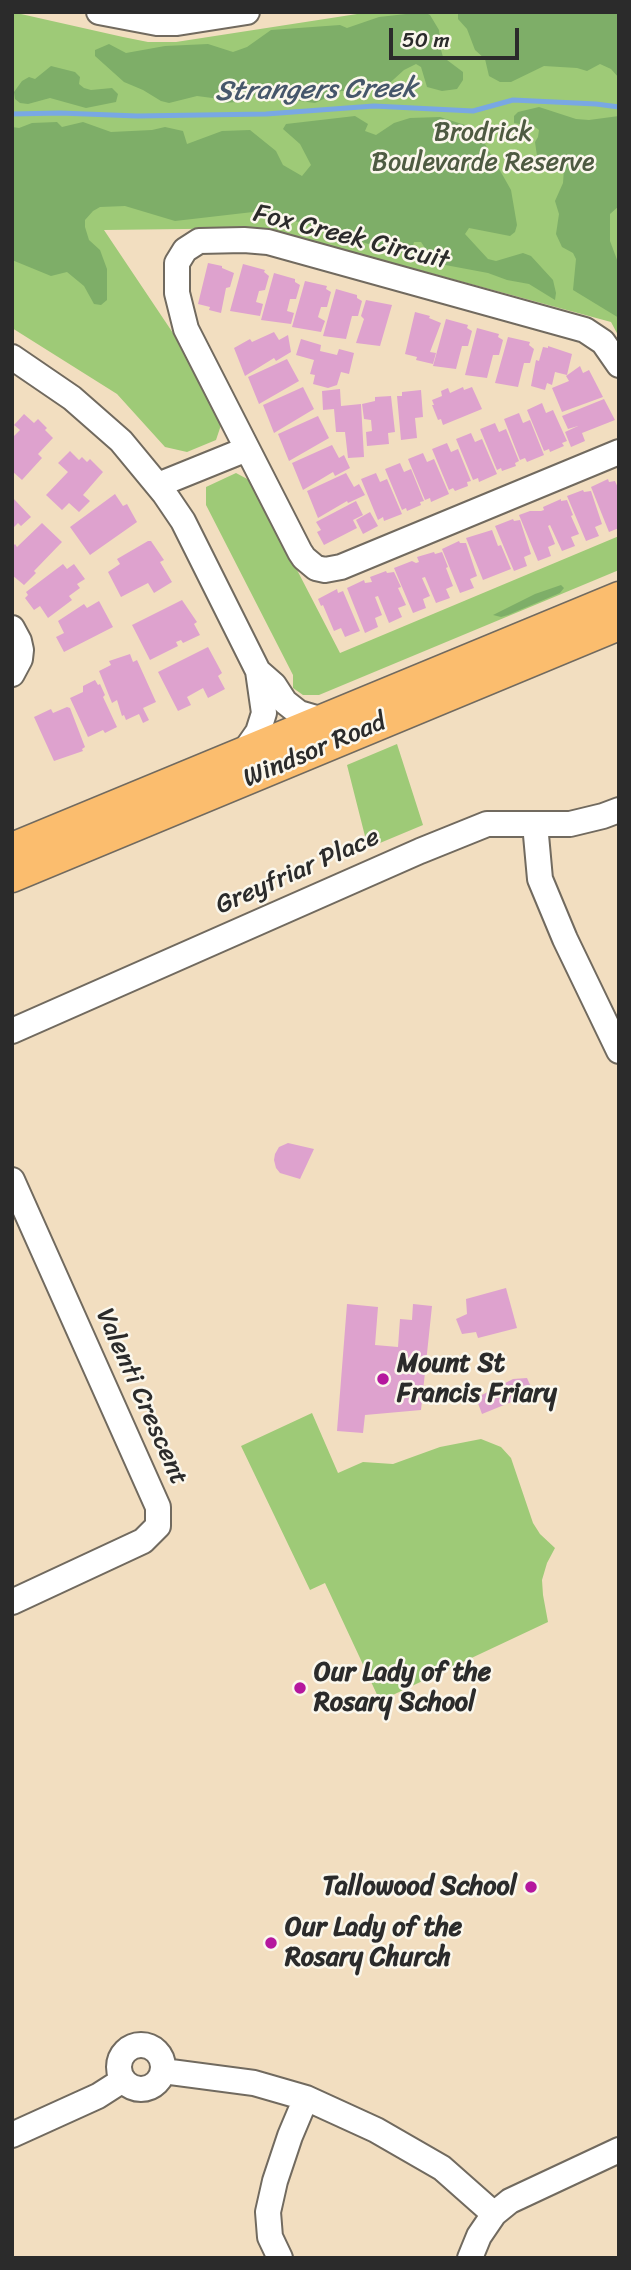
<!DOCTYPE html>
<style>
body{margin:0}
#map{position:relative;width:631px;height:2270px;overflow:hidden;background:#f2dec0;font-family:Sriracha,sans-serif}
canvas{display:block}
.frame{position:absolute;inset:0;border:14px solid #2b2b2b;pointer-events:none}
.scale{position:absolute;left:389px;top:28px;width:130px;height:32px;box-sizing:border-box;border:4px solid #2b2b2b;border-top:0;padding-left:9px;font-size:21px;line-height:24px;white-space:nowrap;color:#2b2b2b;-webkit-text-stroke:5px #fbf7ec;paint-order:stroke}
</style>
<div id="map">
<canvas width="631" height="2270"></canvas>
<div class="frame"></div>
<div class="scale">50 m</div>
</div>
<script>
const ctx = document.querySelector('canvas').getContext('2d');
ctx.lineJoin = 'round';
function fillPath(path, color) { ctx.fillStyle = color; ctx.fill(path, 'evenodd'); }
const shape = rows => new Path2D(rows.map(r => 'M' + r).join(''));
function strokePath(path, color, width, dash) { ctx.strokeStyle = color; ctx.lineWidth = width; ctx.lineCap = dash ? 'butt' : 'round'; ctx.setLineDash(dash || []); ctx.stroke(path); }
function label(font, color, halo, rows, align = 'center') {
  ctx.font = font + ' Sriracha,sans-serif'; ctx.lineWidth = 5; ctx.setLineDash([]); ctx.textBaseline = 'middle'; ctx.strokeStyle = halo; ctx.fillStyle = color; for (const [text, x, y, turn = 0] of rows) {
    ctx.save(); ctx.translate(x, y); ctx.rotate((+turn || 0) * Math.PI / 180); ctx.textAlign = isNaN(turn) ? turn : align; if (halo) ctx.strokeText(text, 0, 0); ctx.fillText(text, 0, 0); ctx.restore();
  }
}
const green = shape([
 [12,12,123,37,148,42,176,42,370,12,619,12,619,337,611,322,264,228,104,230,181,345,222,422,216,440,187,452,165,447,117,394,12,328],
 [236,473,251,481,340,653,619,536,619,570,319,695,303,695,293,688,293,675,206,505,206,487],
 [397,744,423,825,368,848,347,765],
 [312,1413,338,1473,363,1462,393,1464,440,1447,481,1439,501,1447,511,1458,533,1523,540,1534,555,1548,547,1563,542,1580,543,1595,548,1622,380,1701,325,1583,310,1590,241,1446]
]);
const forest = shape([
 [424,12,430,15,439,30,441,50,443,57,463,72,463,80,457,89,442,91,427,87,421,67,416,64,404,70,383,89,341,91,315,103,293,100,286,97,281,92,265,88,246,101,225,103,220,99,197,96,169,103,161,101,143,90,124,82,95,56,95,50,109,44,126,53,165,46,208,44,233,52,247,47,271,30,340,25,347,28,379,17],
 [458,12,619,12,619,78,611,69,600,64,587,71,577,68,544,66,511,82,500,82,489,76,485,59,475,50,467,29,458,19],
 [51,66,75,72,80,77,79,84,84,88,91,90,112,88,118,94,116,102,86,108,50,98,28,104,20,103,15,99,14,92,22,81,29,77,35,79],
 [539,107,576,119,589,120,619,116,619,206,610,214,610,241,619,265,619,318,573,290,576,259,573,253,562,247,556,234,559,214,555,201,563,183,564,169,559,164,555,169,548,171,536,163,537,156,535,142,538,137,539,130,535,127,514,123,514,116,518,112],
 [355,116,368,124,365,131,376,135,394,123,410,118,440,117,471,127,485,144,511,190,517,225,515,232,510,236,469,228,465,234,488,259,496,261,523,253,531,256,553,280,556,293,555,300,529,284,507,280,488,273,440,264,433,260,421,242,414,242,412,249,406,254,346,238,300,222,274,219,253,212,175,221,125,206,100,207,93,211,85,220,85,227,89,240,100,250,107,269,107,300,101,305,94,304,84,286,67,272,51,276,12,260,12,127,19,128,32,123,57,122,62,127,83,122,111,132,152,130,165,127,183,131,187,144,222,131,250,130,276,151,283,165,302,176,311,165,300,144,283,129,286,124],
 [561,585,564,588,560,593,508,615,501,617,493,615,535,594]
]);
const stream = shape([
 [12,114,60,113,137,116,266,114,374,106,473,111,513,100,596,104,619,107]
]);
const building = shape([
 [208,263,222,266,222,268,234,273,230,287,226,288,221,313,209,310,210,307,198,304],
 [243,264,265,270,264,272,269,276,265,290,259,291,256,302,263,304,260,316,230,311],
 [274,273,295,279,295,282,300,285,296,299,290,299,287,311,294,313,291,324,261,320],
 [305,281,327,286,326,289,331,292,327,307,321,307,318,317,325,321,321,332,292,327],
 [336,289,357,295,357,298,362,301,358,316,352,316,346,339,323,336],
 [366,300,392,305,380,346,356,343,364,319,361,316],
 [415,312,430,316,429,318,441,323,430,352,436,353,433,364,416,360,417,357,405,354],
 [446,319,468,325,467,328,472,331,468,346,462,346,456,369,433,366],
 [477,328,499,334,498,337,503,340,499,355,493,355,487,378,465,375],
 [274,332,279,340,288,335,291,352,276,361,274,358,245,376,234,348,250,339,252,342],
 [508,337,530,342,529,345,534,349,530,363,524,363,518,387,495,383],
 [301,339,321,345,320,351,337,355,339,349,354,353,349,374,341,372,337,385,328,388,313,384,315,375,310,374,314,360,296,355],
 [548,346,572,354,567,375,555,372,552,385,547,383,545,390,531,386,536,360,539,361,543,347,548,348],
 [287,359,299,381,259,404,248,377],
 [580,366,583,373,589,370,603,397,562,412,552,388,569,381,566,376],
 [303,387,314,409,274,433,263,405],
 [463,387,464,390,472,387,482,409,443,425,441,419,438,420,432,405,434,405,432,400,442,396,441,391,448,388,450,393],
 [340,389,341,406,361,404,364,457,348,458,345,432,336,432,334,409,323,410,322,391],
 [421,390,423,417,415,418,417,438,401,440,397,396,402,396,402,392],
 [391,396,395,432,388,433,389,444,367,446,366,432,372,431,371,420,364,419,362,404,375,401,375,397],
 [604,399,615,420,582,433,585,441,571,447,565,432,578,426,568,429,562,416],
 [542,403,546,413,553,410,567,441,562,443,564,446,550,452,549,449,544,451,527,410],
 [519,413,523,423,530,420,544,455,527,462,525,458,520,460,504,419],
 [24,414,34,423,38,419,47,428,45,430,53,438,38,454,42,458,22,480,12,471,12,438,20,430,14,425],
 [318,416,329,438,289,461,278,434],
 [495,423,499,432,506,429,519,461,515,463,516,466,502,471,501,468,497,470,480,429],
 [471,433,475,442,482,439,497,474,479,482,478,478,473,480,456,439],
 [447,443,451,452,458,449,471,481,467,482,468,486,455,491,453,488,449,490,432,449],
 [332,445,339,458,344,455,350,468,335,476,333,472,303,490,292,463],
 [70,451,79,460,82,457,87,462,90,459,103,472,83,495,90,501,79,512,69,503,62,510,46,495,68,472,58,463],
 [423,453,427,462,434,459,449,494,431,502,430,498,425,500,408,459],
 [400,463,404,472,411,469,424,501,420,502,421,505,407,511,406,508,402,510,385,469],
 [346,473,354,487,359,484,365,495,348,503,347,501,318,518,307,491],
 [376,473,380,482,387,479,402,514,384,521,383,517,378,520,361,479],
 [608,479,609,482,615,481,619,490,619,528,609,532,591,487],
 [583,490,584,492,591,491,602,524,595,527,599,536,586,541,567,496],
 [115,494,123,506,127,504,137,522,90,555,70,527],
 [12,497,31,517,21,526,18,523,12,529],
 [561,499,561,501,567,500,573,515,571,516,579,534,571,537,575,546,562,551,550,525,548,526,555,544,548,547,551,556,538,561,519,515,530,511,541,511,544,510,543,507],
 [356,501,363,515,353,520,357,528,324,545,317,532,321,530,316,522],
 [370,512,378,526,363,534,356,520],
 [513,519,514,521,520,520,531,554,524,557,527,566,514,571,495,526],
 [42,523,62,542,34,571,36,573,24,585,12,575,12,547,15,544,17,547],
 [492,530,498,546,501,545,511,569,483,580,466,538],
 [148,541,151,541,164,560,160,562,172,582,154,593,148,583,121,597,108,572,120,564,117,559],
 [459,541,460,543,466,543,477,576,470,579,474,588,460,593,442,549],
 [434,552,435,554,442,552,448,567,446,568,453,586,446,589,450,598,436,603,425,577,422,578,430,596,423,599,426,608,413,613,394,568,412,561,416,563,419,562,417,557],
 [63,564,67,569,74,564,85,579,77,584,80,588,69,596,72,600,48,618,40,606,34,610,25,598,28,595,26,592],
 [386,571,387,573,394,572,401,587,398,588,406,605,398,608,402,617,389,623,378,596,375,597,382,615,375,618,378,627,365,633,347,588,364,580,365,583,372,582,370,577],
 [337,589,338,593,343,591,360,631,345,637,341,628,334,631,323,605,321,606,318,599],
 [182,600,197,622,194,624,200,635,183,643,181,640,176,642,178,646,150,660,132,625],
 [99,601,113,627,64,652,56,637,64,633,58,621,84,604,87,608],
 [208,647,222,673,218,676,225,689,208,698,203,688,187,697,191,705,178,711,158,672],
 [130,654,133,662,137,660,156,702,143,708,149,720,143,723,139,714,126,720,124,715,122,716,117,700,112,703,99,671,111,665,109,661],
 [95,680,98,685,100,684,105,695,103,697,117,727,105,733,103,730,88,737,70,698,83,692,83,686],
 [67,707,70,708,85,747,82,749,83,751,54,761,34,717,51,709,53,713],
 [288,1143,314,1149,300,1179,280,1173,276,1168,274,1160,275,1154,279,1147],
 [506,1288,517,1328,478,1338,476,1332,462,1334,456,1319,467,1314,466,1299],
 [347,1304,378,1307,375,1345,398,1347,400,1319,412,1320,413,1304,432,1306,421,1410,365,1415,363,1433,337,1431],
 [527,1378,532,1389,526,1396,482,1414,476,1398,513,1379]
]);
const minor = shape([
 [99,12,157,23,177,23,247,12],
 [12,357,72,398,121,441,164,493,183,521,258,671,264,713,258,732,244,752],
 [619,365,603,342,585,330,268,242,244,240,199,241,185,250,177,263,177,293,186,329,300,552,304,558,316,568,325,570,341,567,619,452],
 [158,485,247,449],
 [12,628,19,641,21,650,20,659,12,674],
 [258,671,274,685,285,702,299,713,316,718,326,718],
 [535,824,540,879,565,939,619,1051],
 [12,1031,420,851,487,824,570,824,603,816,619,810],
 [12,1180,158,1507,158,1526,143,1541,12,1602],
 '119 2067a22 22 0 1 1 44 0a22 22 0 1 1-44 0Z',
 [163,2071,254,2083,306,2098,376,2130,442,2168,494,2214],
 [12,2135,98,2096,123,2080],
 [280,2258,270,2237,268,2212,275,2181,290,2136,306,2098],
 [470,2258,479,2236,494,2214,510,2201,619,2150]
]);
const major = shape([
 [12,848,619,597],
 [12,877,619,625]
]);
const markers = [
 [383,1379,7,"#b5179e"],
 [300,1688,7,"#b5179e"],
 [531,1887,7,"#b5179e"],
 [271,1943,7,"#b5179e"]
];
const parkNames = [
 ["Brodrick",483,133],
 ["Boulevarde Reserve",483,163]
];
const streetNames = [
 ["Fox Creek Circuit",351,238,14],
 ["Windsor Road",315,751,-23],
 ["Greyfriar Place",298,872,-24],
 ["Valenti Crescent",141,1397,66]
];
const poiNames = [
 ["Mount St",397,1364],
 ["Francis Friary",397,1394],
 ["Our Lady of the",314,1673],
 ["Rosary School",314,1703],
 ["Tallowood School",517,1887,"right"],
 ["Our Lady of the",285,1928],
 ["Rosary Church",285,1958]
];
const waterNames = [
 ["Strangers Creek",316,91,-1]
];
fillPath(green, '#9eca77');
fillPath(forest, '#7eae68');
strokePath(stream, '#79a8e3', 5);
fillPath(building, '#dea2ce');
strokePath(minor, '#716a5f', 28);
strokePath(major, '#716a5f', 33);
strokePath(minor, '#fff', 24);
strokePath(major, '#fbbd6e', 30);
for (const [x, y, r, color] of markers) { const dot = new Path2D(); dot.arc(x, y, r, 0, 2 * Math.PI); ctx.fillStyle = color; ctx.fill(dot); strokePath(dot, '#fbf7ec', 2.5); }
label('26px', '#4e5b42', '#fbf7ec', parkNames);
label('26px', '#2b2b2b', '#fbf7ec', streetNames);
label('bold 26px', '#2b2b2b', '#fbf7ec', poiNames, 'left');
label('italic 28px', '#46576b', '#fbf7ec', waterNames);
</script>
